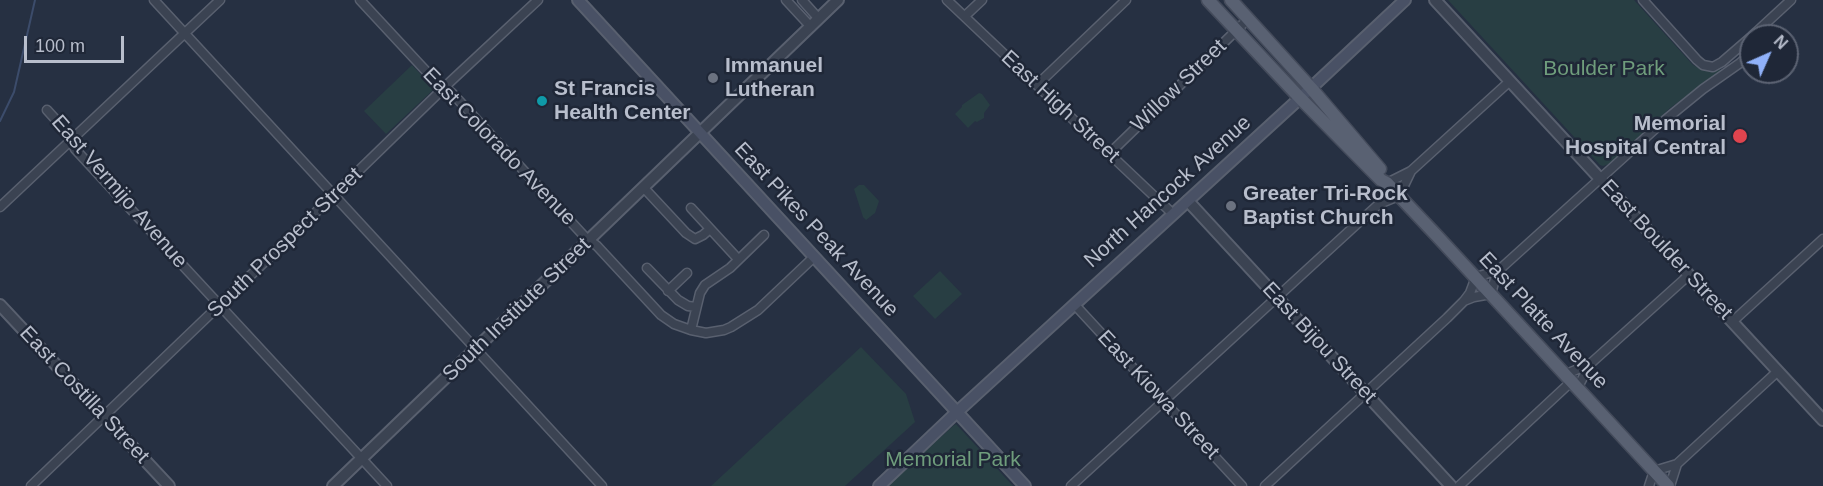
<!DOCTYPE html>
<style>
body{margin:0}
#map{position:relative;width:1823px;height:486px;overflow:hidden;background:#263042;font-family:Helvetica,sans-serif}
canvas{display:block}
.north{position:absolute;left:1739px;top:24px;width:60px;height:60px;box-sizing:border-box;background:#1f2737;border:2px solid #5c6373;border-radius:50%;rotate:45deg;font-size:16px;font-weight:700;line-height:24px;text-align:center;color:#b8becc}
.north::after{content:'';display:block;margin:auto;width:21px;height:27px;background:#90b1f9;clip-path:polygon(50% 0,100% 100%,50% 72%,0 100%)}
.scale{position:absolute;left:24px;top:36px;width:100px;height:27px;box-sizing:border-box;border:3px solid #b8becc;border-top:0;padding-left:8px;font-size:18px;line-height:21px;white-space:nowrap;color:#b8becc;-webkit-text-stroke:4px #1f2737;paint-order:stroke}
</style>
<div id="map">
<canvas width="1823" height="486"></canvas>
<div class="north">N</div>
<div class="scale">100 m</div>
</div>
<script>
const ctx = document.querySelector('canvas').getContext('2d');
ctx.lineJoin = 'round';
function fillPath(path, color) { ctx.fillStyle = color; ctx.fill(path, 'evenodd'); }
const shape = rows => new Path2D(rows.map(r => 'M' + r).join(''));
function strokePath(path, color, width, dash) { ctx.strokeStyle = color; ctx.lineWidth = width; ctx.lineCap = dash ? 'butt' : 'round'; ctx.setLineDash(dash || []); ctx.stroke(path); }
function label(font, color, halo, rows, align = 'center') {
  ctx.font = font + ' Helvetica,sans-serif'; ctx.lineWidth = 5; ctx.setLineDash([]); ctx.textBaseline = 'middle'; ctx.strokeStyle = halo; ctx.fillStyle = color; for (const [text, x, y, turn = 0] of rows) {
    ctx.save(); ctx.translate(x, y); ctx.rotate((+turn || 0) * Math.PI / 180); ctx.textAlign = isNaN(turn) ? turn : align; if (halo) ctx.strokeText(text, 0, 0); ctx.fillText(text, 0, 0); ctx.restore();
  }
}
const green = shape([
 [1448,0,1634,0,1693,65,1701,69,1712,71,1719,68,1721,71,1670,108,1609,164,1603,166,1600,165],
 [412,65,434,89,386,134,364,111],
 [979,93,982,94,990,105,984,113,984,118,977,122,975,121,968,128,955,114,962,107,962,105],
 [859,185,864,185,879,201,875,213,866,220,863,217,854,189],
 [940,271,962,294,935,319,913,296],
 [861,347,906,394,915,422,845,486,711,486],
 [956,424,1013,486,887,486,953,426]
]);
const stream = shape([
 [0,121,14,92,35,0]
]);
const minor = shape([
 [154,0,602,486],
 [360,0,438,84,452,93,585,237,597,246,661,315,674,324,691,330,706,333,724,330,731,327,758,310,814,257],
 [786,0,811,27],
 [802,0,819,19],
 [947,0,1173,214],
 [1643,0,1697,60,1703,65,1713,67,1722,62,1751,37],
 [965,16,982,0],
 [1752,36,1791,0],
 [1037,85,1126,0],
 [47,110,67,132,75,149,387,486],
 [1110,153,1248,19],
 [644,188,686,233,695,239,703,235,710,229],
 [1379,204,1387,183,1411,171,1510,81],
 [0,207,220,0],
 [691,208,738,259],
 [647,268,678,300,688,306,696,307],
 [668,291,687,273],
 [1464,301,1474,297,1491,294,1495,279,1499,270],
 [1075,305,1242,486],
 [1732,322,1823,239],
 [691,330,700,293,705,285,730,268,764,235],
 [1566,374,1590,364,1689,275],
 [1578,387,1590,364],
 [31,486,279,248,451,81,538,0],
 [1071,486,1358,223,1379,204,1399,196,1411,171],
 [1265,486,1447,318,1464,301,1470,293,1476,277,1499,270,1665,120,1703,89,1740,63,1751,53],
 [1459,486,1572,381],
 [1649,486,1654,471,1677,464,1778,371],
 [1670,486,1677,464]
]);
const tertiary = shape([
 [1435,0,1823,420],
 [1188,201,1451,486],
 [0,305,169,486],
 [333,486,838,0]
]);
const secondary = shape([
 [578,0,1025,486],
 [879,486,957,412,1311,88,1405,0]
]);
const primary = shape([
 [1208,0,1300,98,1381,180,1387,183,1438,237,1668,486],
 [1231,0,1311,88,1380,169]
]);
const markers = [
 [713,78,6,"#6b7280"],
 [542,101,6,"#0f9aa8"],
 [1740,136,8,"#e0444e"],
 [1231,206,6,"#6b7280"]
];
const poiNames = [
 ["Immanuel",725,66],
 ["Lutheran",725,90],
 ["St Francis",554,89],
 ["Health Center",554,113],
 ["Memorial",1726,124,"right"],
 ["Hospital Central",1726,148,"right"],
 ["Greater Tri-Rock",1243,194],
 ["Baptist Church",1243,218]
];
const parkNames = [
 ["Boulder Park",1604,69],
 ["Memorial Park",953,460]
];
const streetNames = [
 ["Willow Street",1179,86,-44],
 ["East High Street",1060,107,43],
 ["East Colorado Avenue",499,147,46],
 ["East Vermijo Avenue",119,192,49],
 ["North Hancock Avenue",1168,192,-42],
 ["East Pikes Peak Avenue",816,230,47],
 ["South Prospect Street",285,243,-44],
 ["East Boulder Street",1666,250,47],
 ["South Institute Street",517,310,-44],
 ["East Platte Avenue",1543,321,47],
 ["East Bijou Street",1319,343,47],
 ["East Costilla Street",84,395,47],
 ["East Kiowa Street",1158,395,47]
];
fillPath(green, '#283e43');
strokePath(stream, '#3c4c6b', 2);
strokePath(minor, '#59606f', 11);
strokePath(tertiary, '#59606f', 14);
strokePath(secondary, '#59606f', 14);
strokePath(primary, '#444b5b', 15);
strokePath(minor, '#3b4352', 8);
strokePath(tertiary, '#3b4352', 10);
strokePath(secondary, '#495165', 10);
strokePath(primary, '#596172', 12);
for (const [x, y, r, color] of markers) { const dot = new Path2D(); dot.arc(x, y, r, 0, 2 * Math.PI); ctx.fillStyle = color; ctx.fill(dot); strokePath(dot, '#1f2737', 2); }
label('bold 21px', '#b8becc', '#1f2737', poiNames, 'left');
label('21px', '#6f9d7c', '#1f2737', parkNames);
label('21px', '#b8becc', '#1f2737', streetNames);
</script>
